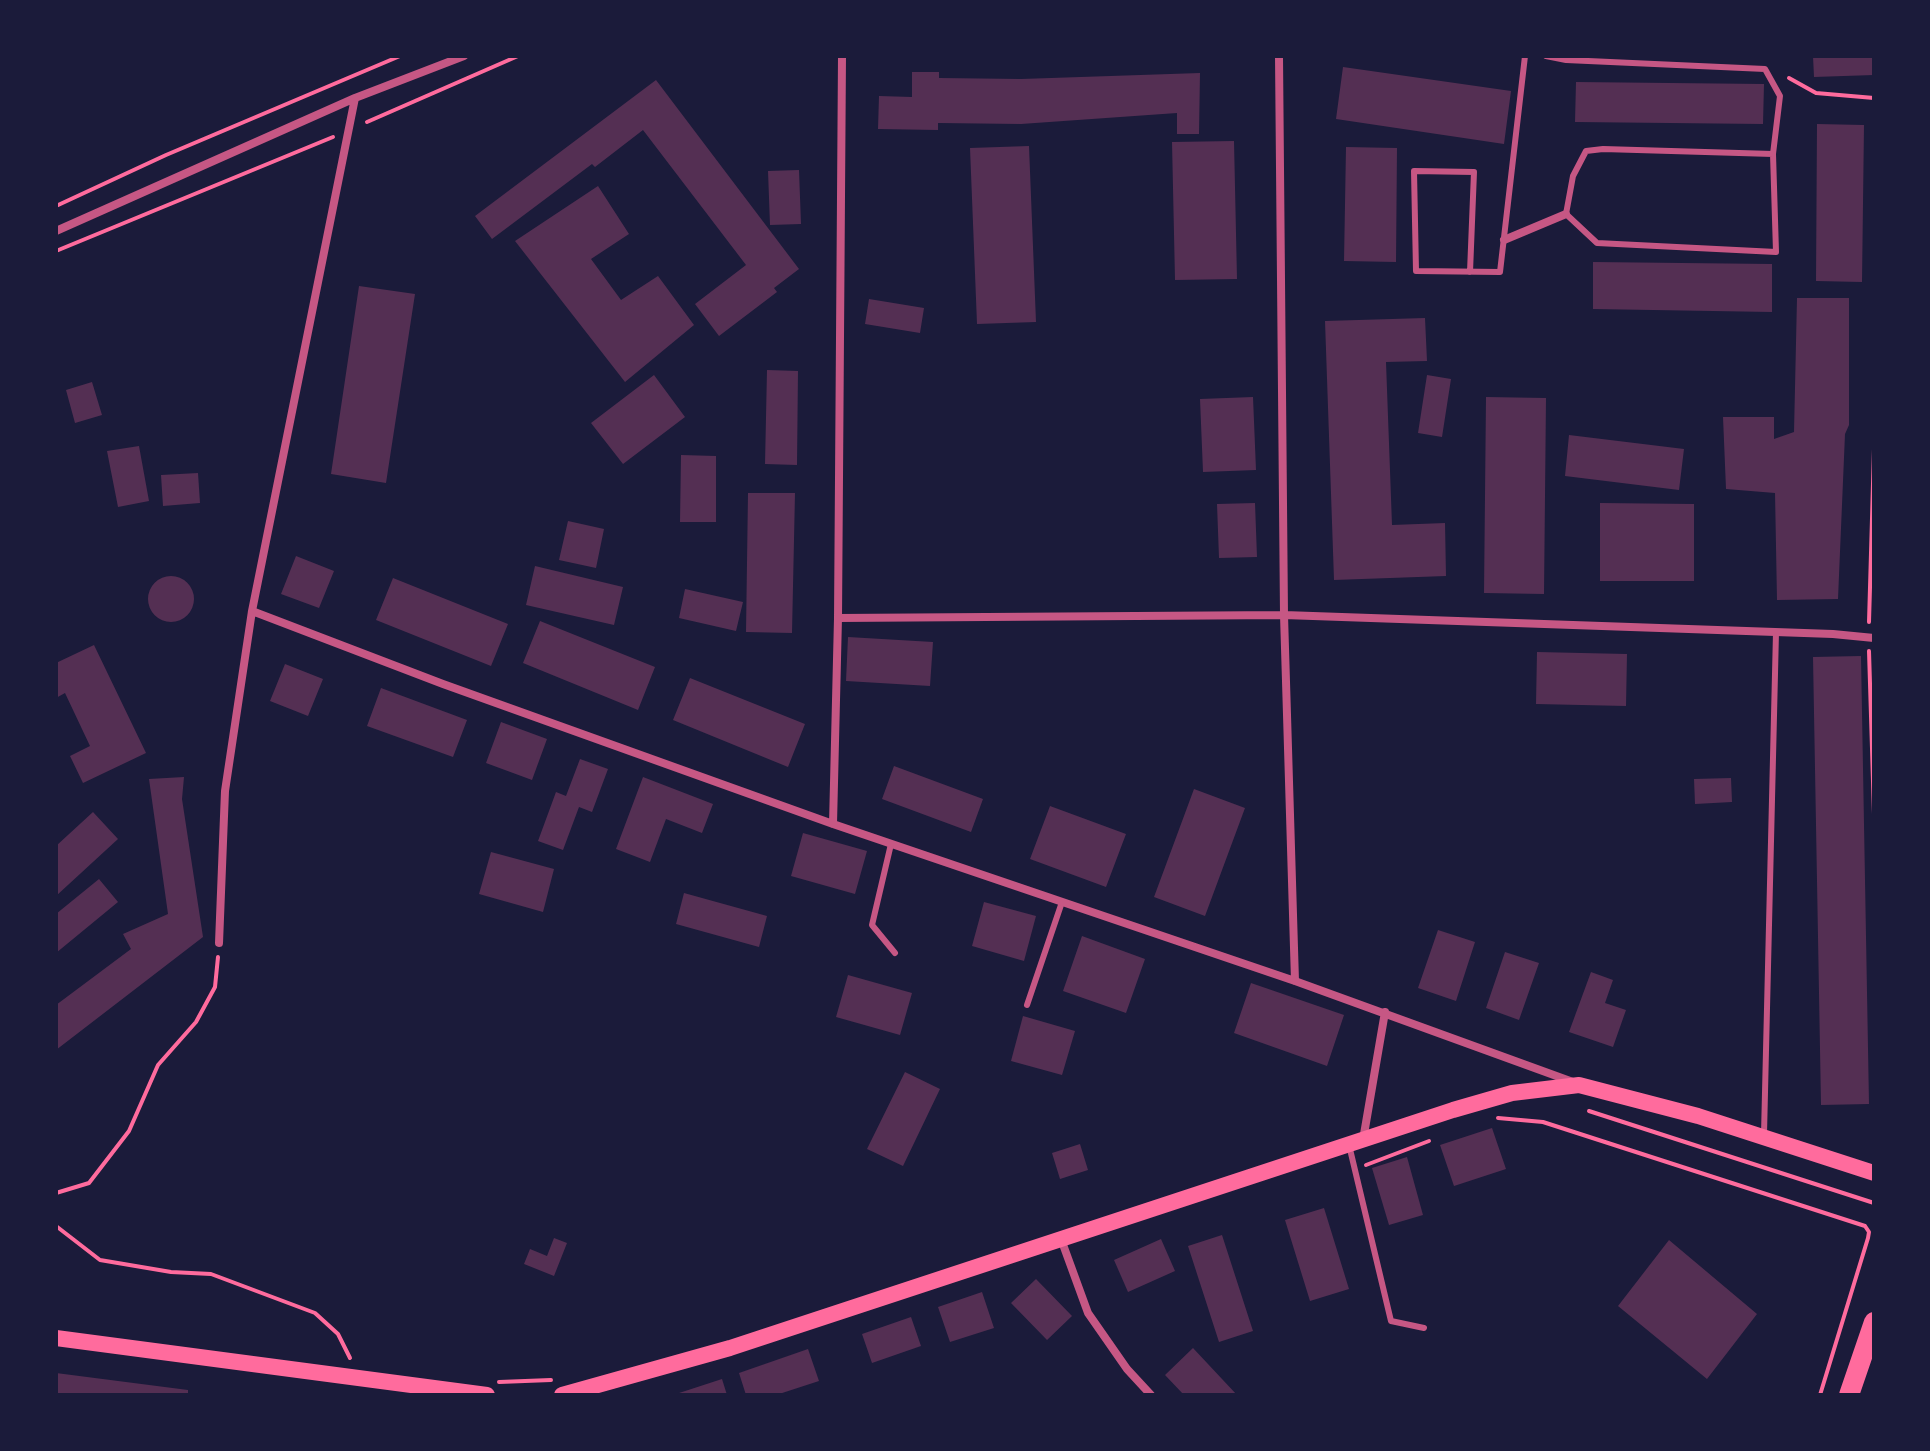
<!DOCTYPE html>
<style>
body{margin:0}
#map{position:relative;width:1930px;height:1451px;overflow:hidden;background:#1b1b3a;font-family:Rubik,sans-serif}
canvas{display:block}
.frame{position:absolute;inset:0;border:58px solid #1b1b3a;pointer-events:none}
</style>
<div id="map">
<canvas width="1930" height="1451"></canvas>
<div class="frame"></div>
</div>
<script>
const ctx = document.querySelector('canvas').getContext('2d');
ctx.lineJoin = 'round';
function fillPath(path, color) { ctx.fillStyle = color; ctx.fill(path, 'evenodd'); }
const shape = rows => new Path2D(rows.map(r => 'M' + r).join(''));
function strokePath(path, color, width, dash) { ctx.strokeStyle = color; ctx.lineWidth = width; ctx.lineCap = dash ? 'butt' : 'round'; ctx.setLineDash(dash || []); ctx.stroke(path); }
const building = shape([
 [1813,56,1874,56,1874,75,1814,77],
 [1343,67,1511,91,1504,144,1336,119],
 [912,72,939,72,939,78,1021,79,1200,73,1199,134,1177,134,1177,113,1021,124,938,123,938,130,878,129,879,96,912,97],
 [656,80,799,269,774,288,777,292,719,336,695,304,746,265,643,130,595,167,592,164,492,239,475,216],
 [1576,82,1764,84,1763,124,1575,122],
 [1817,124,1864,125,1862,282,1816,281],
 [1234,141,1237,279,1175,280,1172,142],
 [1029,146,1036,322,977,324,970,148],
 [1346,147,1397,148,1396,262,1344,261],
 [799,170,801,224,770,225,768,171],
 [598,186,629,234,591,259,621,300,658,276,694,325,625,382,515,241],
 [1593,262,1772,264,1772,312,1593,309],
 [359,286,415,294,386,483,331,474],
 [1797,298,1849,298,1849,425,1845,434,1838,599,1777,600,1775,493,1726,489,1723,417,1774,417,1774,439,1794,432],
 [869,299,924,308,920,333,865,324],
 [1425,318,1427,361,1386,362,1392,525,1445,523,1446,576,1334,580,1325,321],
 [767,370,798,371,797,465,765,464],
 [654,375,685,417,623,464,591,423],
 [1427,375,1451,379,1442,437,1418,433],
 [92,382,102,415,75,423,66,390],
 [1253,397,1256,470,1203,472,1200,399],
 [1486,397,1546,398,1544,594,1484,593],
 [1569,435,1684,449,1679,490,1565,476],
 [139,446,149,501,118,507,107,451],
 [681,455,716,456,716,522,680,522],
 [198,473,200,503,163,506,161,475],
 [748,493,795,493,792,633,746,632],
 [1255,503,1257,557,1219,558,1217,504],
 [1600,503,1694,504,1694,581,1600,581],
 [568,521,604,529,596,568,559,560],
 [296,556,334,571,319,608,281,594],
 [535,566,623,587,614,625,526,605],
 '148 599a23 23 0 1 1 46 0a23 23 0 1 1-46 0Z',
 [393,578,508,624,491,666,376,620],
 [685,589,743,602,736,631,679,618],
 [540,621,655,667,638,710,523,663],
 [848,637,933,642,930,686,846,681],
 [94,645,146,753,83,783,70,756,90,746,65,693,56,698,56,663],
 [1537,652,1627,654,1626,706,1536,704],
 [1861,656,1869,1104,1821,1105,1813,657],
 [285,664,323,679,308,716,270,701],
 [690,678,805,724,788,767,673,720],
 [381,688,467,720,453,757,367,726],
 [501,722,547,739,532,780,486,763],
 [580,759,608,769,592,812,579,807,563,850,538,841,556,792,566,796],
 [894,766,983,799,971,832,882,799],
 [184,777,182,799,203,937,56,1050,56,1005,131,949,123,934,168,914,149,779],
 [643,777,713,804,702,833,666,819,650,862,616,849],
 [1731,778,1732,802,1695,804,1694,779],
 [1194,789,1245,808,1205,916,1154,897],
 [1050,806,1126,834,1106,887,1030,859],
 [93,812,118,839,56,896,56,846],
 [803,833,867,851,855,894,791,876],
 [491,852,554,869,543,912,479,894],
 [99,879,118,902,56,953,56,914],
 [684,893,767,916,759,947,676,924],
 [984,902,1036,916,1024,961,972,946],
 [1438,930,1475,942,1456,1001,1418,988],
 [1082,936,1145,959,1126,1013,1063,991],
 [1505,952,1539,963,1519,1020,1486,1008],
 [1591,972,1613,980,1605,1003,1626,1010,1613,1047,1569,1032],
 [848,975,912,993,900,1035,836,1017],
 [1251,983,1344,1015,1327,1066,1234,1033],
 [1023,1016,1075,1031,1062,1075,1011,1061],
 [905,1072,940,1089,903,1166,867,1149],
 [1492,1128,1506,1169,1454,1186,1440,1145],
 [1080,1144,1088,1170,1060,1179,1052,1153],
 [1407,1157,1423,1215,1389,1225,1372,1168],
 [1324,1208,1349,1289,1310,1301,1285,1220],
 [1222,1235,1253,1331,1219,1342,1188,1246],
 [554,1238,567,1243,554,1276,524,1264,530,1249,547,1256],
 [1161,1239,1175,1271,1128,1292,1114,1260],
 [1669,1240,1757,1314,1707,1379,1618,1306],
 [1036,1279,1072,1316,1047,1340,1011,1303],
 [982,1292,994,1328,950,1342,938,1307],
 [911,1317,921,1346,872,1363,862,1334],
 [1193,1348,1237,1395,1184,1395,1165,1375],
 [808,1349,819,1381,776,1395,746,1395,739,1373],
 [56,1373,188,1390,188,1395,56,1395],
 [722,1379,727,1395,676,1395,676,1394]
]);
const path = shape([
 [1789,78,1816,93,1874,98],
 [367,122,518,56],
 [56,206,166,155,400,56],
 [56,251,333,137],
 [1869,622,1874,449],
 [1869,651,1874,814],
 [1589,1111,1874,1203],
 [1498,1118,1543,1122,1865,1226,1869,1232,1868,1238,1820,1395],
 [1366,1165,1429,1141],
 [56,1193,89,1183,129,1131,158,1065,196,1022,215,987,218,957],
 [56,1226,100,1260,171,1272,211,1274,315,1313,338,1334,350,1358],
 [499,1382,551,1380]
]);
const service = shape([
 [1546,56,1566,60,1765,69,1780,96,1773,154,1776,252,1597,243,1566,214,1573,176,1586,151,1603,149,1773,154],
 [1470,272,1474,172,1414,171,1416,271,1500,272,1525,56],
 [891,844,872,925,895,953],
 [1027,1005,1062,902],
 [1764,1134,1776,632],
 [1349,1145,1391,1321,1424,1328]
]);
const minor = shape([
 [1279,56,1284,615,1295,981],
 [56,231,355,98,464,56],
 [1504,240,1566,214],
 [252,611,443,684,833,824,1295,981,1573,1082],
 [838,618,1284,615,1833,634,1874,638],
 [833,824,838,618,842,56],
 [219,943,225,791,252,611,355,98],
 [1363,1140,1385,1012],
 [1061,1239,1088,1313,1127,1369,1151,1395]
]);
const secondary = shape([
 [56,1338,487,1395],
 [562,1395,730,1348,1453,1110,1512,1093,1579,1085,1698,1116,1874,1173]
]);
const primary = shape([
 [1849,1395,1874,1322]
]);
fillPath(building, '#542f53');
strokePath(path, '#ff6b9d', 4);
strokePath(service, '#c65784', 6);
strokePath(minor, '#c65784', 8);
strokePath(secondary, '#ff6b9d', 16);
strokePath(primary, '#ff6b9d', 20);
</script>
